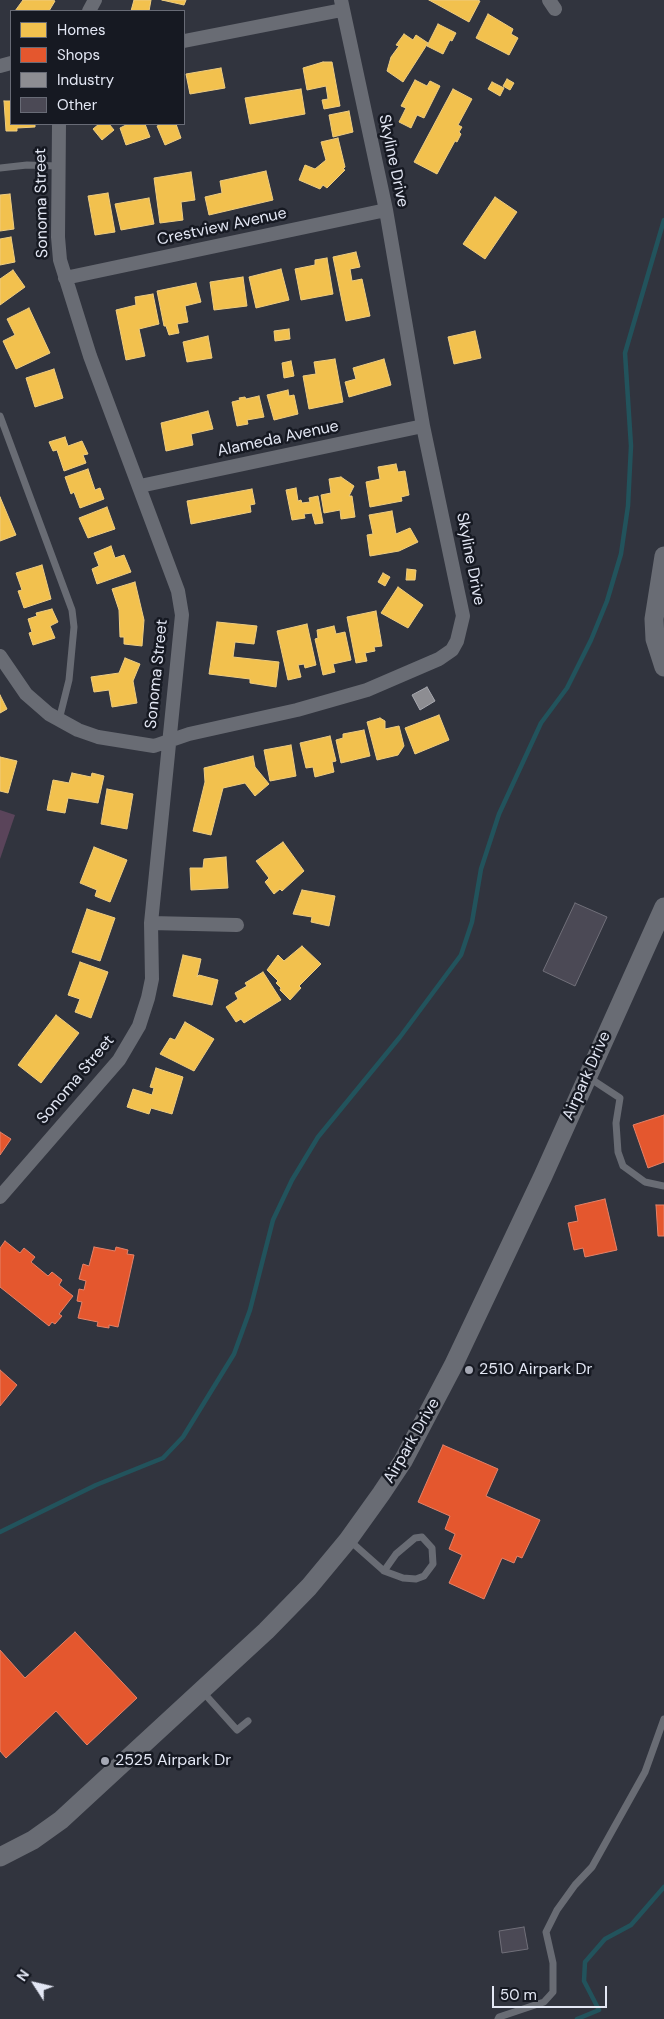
<!DOCTYPE html>
<style>
body{margin:0}
#map{position:relative;width:664px;height:2019px;overflow:hidden;background:#31343e;font-family:"DM Sans",sans-serif}
canvas{display:block}
.legend{position:absolute;left:10px;top:10px;width:175px;height:115px;box-sizing:border-box;background:#161922;border:1px solid #686b76;margin:0;padding:6px 9px;list-style:none;font-size:15px;color:#e3e7f4}
.legend li{display:flex;align-items:center;gap:10px;height:25px}
.legend b{width:25px;border:1px solid #686b76}
.north{position:absolute;left:10px;top:1959px;width:50px;height:50px;-webkit-text-stroke:4px #161922;paint-order:stroke;rotate:305deg;font-size:14px;font-weight:700;line-height:20px;text-align:center;color:#e3e7f4}
.north::after{content:'';display:block;margin:auto;width:18px;height:22px;background:#e3e7f4;clip-path:polygon(50% 0,100% 100%,50% 72%,0 100%)}
.scale{position:absolute;left:492px;top:1986px;width:115px;height:22px;box-sizing:border-box;border:2px solid #e3e7f4;border-top:0;padding-left:6px;font-size:15px;line-height:18px;white-space:nowrap;color:#e3e7f4;-webkit-text-stroke:4px #161922;paint-order:stroke}
</style>
<div id="map">
<canvas width="664" height="2019"></canvas>
<ul class="legend">
<li><b style="height:14px;background:#f2c14e"></b>Homes</li>
<li><b style="height:14px;background:#e4572e"></b>Shops</li>
<li><b style="height:14px;background:#8d8d92"></b>Industry</li>
<li><b style="height:14px;background:#4b4955"></b>Other</li>
</ul>
<div class="north">N</div>
<div class="scale">50 m</div>
</div>
<script>
const ctx = document.querySelector('canvas').getContext('2d');
ctx.lineJoin = 'round';
function fillPath(path, color) { ctx.fillStyle = color; ctx.fill(path, 'evenodd'); }
const shape = rows => new Path2D(rows.map(r => 'M' + r).join(''));
function strokePath(path, color, width, dash) { ctx.strokeStyle = color; ctx.lineWidth = width; ctx.lineCap = dash ? 'butt' : 'round'; ctx.setLineDash(dash || []); ctx.stroke(path); }
function label(font, color, halo, rows, align = 'center') {
  ctx.font = font + ' "DM Sans",sans-serif'; ctx.lineWidth = 5; ctx.setLineDash([]); ctx.textBaseline = 'middle'; ctx.strokeStyle = halo; ctx.fillStyle = color; for (const [text, x, y, turn = 0] of rows) {
    ctx.save(); ctx.translate(x, y); ctx.rotate((+turn || 0) * Math.PI / 180); ctx.textAlign = isNaN(turn) ? turn : align; if (halo) ctx.strokeText(text, 0, 0); ctx.fillText(text, 0, 0); ctx.restore();
  }
}
const green = shape([
 [0,810,15,815,0,859]
]);
const homes = shape([
 [23,0,53,0,55,1,49,11,15,11,23,0],
 [134,0,151,0,149,11,131,11,134,0],
 [162,0,186,0,184,5,162,0],
 [429,0,477,0,480,1,469,22,429,0],
 [488,14,513,29,511,34,518,38,509,55,476,38,488,14],
 [438,24,456,33,452,41,450,40,443,54,427,46,438,24],
 [404,34,413,40,416,35,428,43,403,82,387,71,391,57,399,46,396,45,404,34],
 [323,62,332,62,340,106,324,109,322,100,328,99,326,86,307,90,303,68,323,62],
 [221,68,225,88,190,94,186,74,221,68],
 [507,79,514,83,510,90,503,86,507,79],
 [415,80,427,86,430,81,440,86,424,118,417,115,411,128,399,122,406,108,401,106,415,80],
 [492,82,504,88,500,96,488,89,492,82],
 [301,89,305,114,250,124,245,98,301,89],
 [453,89,472,99,458,125,462,127,459,132,461,134,457,142,455,141,437,174,414,162,453,89],
 [4,101,11,101,11,124,35,124,35,127,17,128,17,131,6,131,4,101],
 [349,111,353,132,333,137,329,115,349,111],
 [99,124,109,124,114,130,102,140,93,129,99,124],
 [128,124,145,124,150,137,126,145,120,128,128,124],
 [162,124,176,124,181,138,165,145,157,126,162,124],
 [338,138,345,167,343,169,345,170,327,188,323,185,320,189,299,180,305,165,315,169,326,160,321,142,338,138],
 [266,171,273,200,209,215,205,197,222,193,220,181,266,171],
 [191,172,195,200,181,202,183,220,160,223,154,178,191,172],
 [108,193,115,232,95,235,88,196,108,193],
 [10,194,14,229,0,231,0,195,10,194],
 [495,197,517,212,485,259,463,244,495,197],
 [149,198,154,224,121,230,115,204,149,198],
 [11,237,15,262,0,265,0,239,11,237],
 [356,252,360,267,350,269,352,281,362,279,370,316,346,321,333,257,356,252],
 [327,258,333,294,301,300,295,269,315,265,315,260,327,258],
 [281,269,289,300,256,308,249,277,281,269],
 [13,270,25,287,0,305,0,279,13,270],
 [243,277,247,306,214,310,210,282,243,277],
 [196,283,201,302,185,306,188,322,177,324,179,333,169,335,166,326,164,326,157,291,196,283],
 [153,294,159,324,139,329,145,356,126,360,116,310,136,305,135,297,153,294],
 [29,308,50,353,16,369,3,341,15,335,7,319,29,308],
 [289,329,290,339,275,341,274,331,289,329],
 [475,331,481,358,454,364,448,337,475,331],
 [208,336,212,358,187,362,183,342,208,336],
 [335,359,343,402,309,409,303,376,316,374,314,362,335,359],
 [384,359,391,385,349,397,345,382,356,379,353,368,384,359],
 [291,361,294,376,284,378,282,363,291,361],
 [54,369,63,398,35,407,26,378,54,369],
 [288,390,289,396,294,395,298,414,274,420,267,395,288,390],
 [259,396,264,417,247,420,248,424,237,426,232,402,240,400,239,398,245,397,246,399,259,396],
 [208,411,213,429,191,434,193,445,166,451,161,423,208,411],
 [65,437,68,446,82,441,88,454,83,455,86,463,64,471,57,450,53,451,49,442,65,437],
 [396,464,398,472,405,471,409,495,401,497,402,501,370,507,366,482,380,479,378,467,396,464],
 [88,469,95,490,100,488,104,499,80,508,74,492,71,494,65,477,88,469],
 [341,477,354,486,349,496,352,496,355,517,341,519,340,510,324,513,321,495,331,493,329,479,341,477],
 [296,488,298,501,301,500,302,503,310,502,309,498,318,496,323,523,315,524,312,513,304,514,305,518,292,520,286,490,296,488],
 [252,489,255,504,250,505,251,512,191,524,187,501,252,489],
 [0,497,16,535,0,541,0,497],
 [107,507,115,529,88,538,79,518,107,507],
 [392,511,396,534,410,528,418,542,399,551,370,556,367,535,373,534,369,515,392,511],
 [111,546,115,558,124,555,131,572,97,584,92,569,99,566,94,553,111,546],
 [42,565,51,599,24,608,18,591,22,590,16,573,42,565],
 [407,569,416,570,415,580,406,580,407,569],
 [383,573,390,577,385,586,378,582,383,573],
 [135,582,144,620,142,646,124,644,124,637,120,637,119,610,112,589,135,582],
 [398,587,423,605,408,628,381,613,398,587],
 [52,609,58,622,50,626,55,638,33,645,29,633,32,632,28,619,37,616,36,613,52,609],
 [376,611,382,646,374,647,375,651,365,653,367,661,356,663,347,617,376,611],
 [217,622,257,626,254,644,235,642,233,657,279,662,276,687,250,683,250,679,209,674,217,622],
 [307,624,316,665,305,668,304,664,298,665,301,677,288,680,277,631,307,624],
 [334,626,336,634,345,632,351,660,333,664,335,672,323,675,315,639,318,638,317,630,334,626],
 [125,658,140,664,133,681,137,703,112,707,109,690,94,692,91,677,119,673,125,658],
 [0,695,7,709,0,713,0,695],
 [439,715,449,740,415,754,405,728,439,715],
 [380,718,385,721,385,729,399,726,404,746,398,755,377,760,367,722,380,718],
 [364,730,370,756,341,763,336,740,343,738,343,734,364,730],
 [330,736,336,761,332,762,334,772,315,777,313,767,306,768,300,743,330,736],
 [291,745,296,776,270,781,264,750,291,745],
 [253,756,255,767,269,784,255,796,245,783,223,788,211,835,193,831,205,782,204,768,253,756],
 [0,757,17,761,8,793,0,791,0,757],
 [72,773,91,777,92,773,104,776,98,803,68,798,65,813,47,810,53,780,69,783,72,773],
 [107,789,133,794,127,829,101,824,107,789],
 [283,842,304,871,282,891,280,889,274,894,265,882,269,878,256,861,283,842],
 [94,847,127,860,110,902,95,896,97,890,80,883,94,847],
 [226,857,228,888,191,890,190,868,203,868,204,859,226,857],
 [302,890,335,896,329,926,311,922,312,917,293,914,302,890],
 [87,909,115,918,100,961,72,952,87,909],
 [302,946,321,964,299,986,301,988,290,1000,280,990,281,988,276,983,278,981,267,970,278,955,284,961,302,946],
 [183,955,201,959,197,977,199,975,218,980,212,1005,173,996,183,955],
 [80,962,108,972,91,1018,75,1012,80,999,68,995,80,962],
 [263,972,281,1000,244,1023,241,1019,236,1022,226,1007,238,999,235,993,247,986,245,983,263,972],
 [56,1015,79,1033,41,1083,18,1065,56,1015],
 [185,1022,214,1039,194,1071,160,1054,170,1038,175,1040,185,1022],
 [156,1068,183,1077,172,1114,151,1108,149,1114,127,1107,133,1089,152,1095,154,1088,150,1087,156,1068]
]);
const shops = shape([
 [664,1115,664,1162,648,1168,633,1125,664,1115],
 [0,1132,11,1139,0,1155,0,1132],
 [605,1199,617,1250,585,1257,583,1248,574,1250,568,1223,578,1221,575,1206,605,1199],
 [656,1205,664,1205,664,1236,658,1236,656,1205],
 [5,1241,20,1253,24,1248,35,1257,31,1262,48,1276,52,1272,62,1280,59,1285,73,1296,59,1314,62,1316,55,1324,52,1322,49,1326,0,1287,0,1248,5,1241],
 [94,1247,115,1251,116,1247,128,1250,127,1254,134,1255,118,1327,109,1325,109,1328,97,1326,98,1322,78,1318,82,1302,77,1301,79,1289,84,1290,86,1281,79,1279,83,1264,89,1266,94,1247],
 [0,1370,17,1385,0,1406,0,1370],
 [443,1445,498,1469,486,1496,540,1520,522,1558,517,1556,514,1563,502,1558,484,1599,449,1583,462,1555,449,1549,455,1534,445,1529,450,1516,418,1502,443,1445],
 [75,1632,137,1698,87,1745,56,1711,6,1758,0,1751,0,1650,25,1678,75,1632]
]);
const industry = shape([
 [427,687,435,701,420,710,412,695,427,687]
]);
const stream = shape([
 [0,1532,96,1485,163,1458,183,1437,234,1354,250,1310,273,1220,292,1180,318,1137,400,1037,461,955,472,922,481,869,499,814,541,723,567,688,591,640,607,601,621,554,628,506,631,446,625,353,664,220],
 [577,2019,599,2010,584,1981,585,1962,605,1939,631,1925,664,1887]
]);
const building = shape([
 [575,903,607,917,575,986,543,971,575,903],
 [524,1927,528,1949,502,1953,499,1931,524,1927]
]);
const lane = shape([
 [0,168,27,165,58,166],
 [0,416,72,610,74,627,69,680,59,720],
 [588,1077,620,1098,616,1123,618,1152,623,1166,645,1182,664,1186],
 [349,1540,384,1571,396,1554,415,1538,422,1537,432,1548,433,1564,424,1576,416,1579,403,1578,384,1571],
 [202,1691,237,1730,248,1721],
 [498,2019,499,2017,544,2002,553,1992,553,1963,546,1932,557,1910,575,1885,592,1867,645,1772,664,1719]
]);
const street = shape([
 [549,0,555,9],
 [89,11,95,0],
 [184,41,342,10],
 [0,66,11,63],
 [65,278,386,210],
 [140,486,423,426],
 [0,656,26,694,49,714,78,730,98,737,154,746,189,734,297,710,367,690,439,659,452,650,457,641,463,616,423,426,386,210,341,0],
 [151,923,237,925],
 [0,1197,119,1060,139,1026,148,998,152,979,151,923,182,615,178,591,90,356,60,260,58,237,59,124]
]);
const secondary = shape([
 [664,556,654,619,655,639,664,667],
 [0,1857,33,1840,61,1820,266,1631,309,1587,348,1540,381,1494,403,1461,453,1366,543,1176,664,907]
]);
const markers = [
 [469,1370,5,"#a5a8b4"],
 [105,1761,5,"#a5a8b4"]
];
const streetNames = [
 ["Skyline Drive",393,161,78],
 ["Sonoma Street",42,203,-91],
 ["Crestview Avenue",222,227,-12],
 ["Alameda Avenue",278,439,-12],
 ["Skyline Drive",470,559,79],
 ["Sonoma Street",157,674,-84],
 ["Airpark Drive",587,1076,-66],
 ["Sonoma Street",76,1080,-50],
 ["Airpark Drive",412,1441,-60]
];
const poiNames = [
 ["2510 Airpark Dr",479,1370],
 ["2525 Airpark Dr",115,1761]
];
fillPath(green, '#5a445a');
fillPath(homes, '#f2c14e');
strokePath(homes, '#eecc80', 1);
fillPath(shops, '#e4572e');
strokePath(shops, '#e48269', 1);
fillPath(industry, '#8d8d92');
strokePath(industry, '#a7a8af', 1);
strokePath(stream, '#22535c', 4.5);
fillPath(building, '#4b4955');
strokePath(building, '#706f79', 1);
strokePath(lane, '#696c74', 7);
strokePath(street, '#696c74', 14);
strokePath(secondary, '#696c74', 19);
for (const [x, y, r, color] of markers) { const dot = new Path2D(); dot.arc(x, y, r, 0, 2 * Math.PI); ctx.fillStyle = color; ctx.fill(dot); strokePath(dot, '#161922', 2); }
label('16px', '#e3e7f4', '#161922', streetNames);
label('16px', '#e3e7f4', '#161922', poiNames, 'left');
</script>
